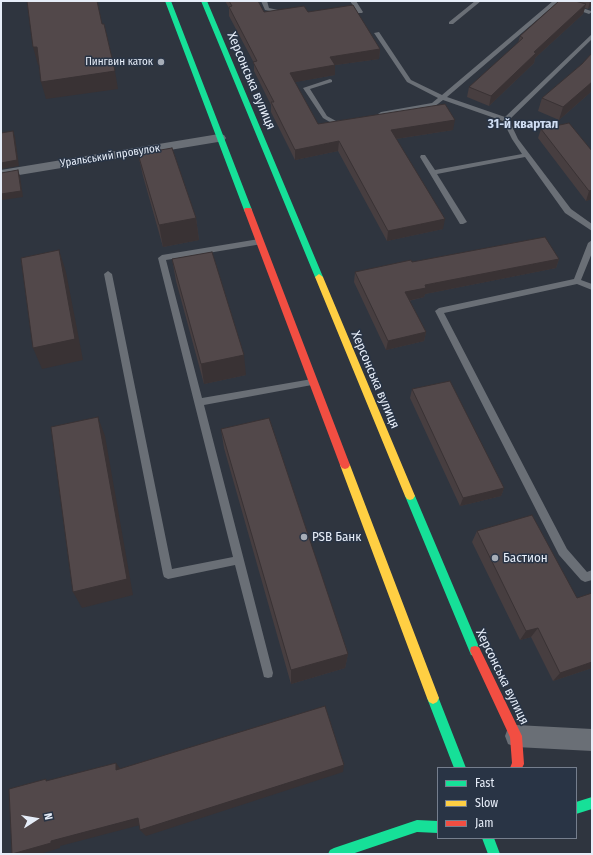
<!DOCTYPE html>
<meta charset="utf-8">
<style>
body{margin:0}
#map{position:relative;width:593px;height:855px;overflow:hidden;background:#2f353f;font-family:"Fira Sans Condensed",sans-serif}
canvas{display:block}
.frame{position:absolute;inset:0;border:2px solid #e6edf8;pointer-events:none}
.legend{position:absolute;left:437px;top:767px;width:140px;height:72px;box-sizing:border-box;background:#293445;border:1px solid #757e8d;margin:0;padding:5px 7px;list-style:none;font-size:12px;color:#e6edf8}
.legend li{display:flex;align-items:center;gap:8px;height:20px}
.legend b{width:20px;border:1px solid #757e8d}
.north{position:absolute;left:16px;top:799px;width:40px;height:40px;-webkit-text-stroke:3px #293445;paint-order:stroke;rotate:78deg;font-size:11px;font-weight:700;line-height:16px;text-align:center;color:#e6edf8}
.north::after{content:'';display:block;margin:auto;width:14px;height:18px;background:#e6edf8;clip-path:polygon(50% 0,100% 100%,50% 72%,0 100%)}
</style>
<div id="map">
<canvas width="593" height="855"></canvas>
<div class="frame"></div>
<ul class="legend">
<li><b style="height:5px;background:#16e098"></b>Fast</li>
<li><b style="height:5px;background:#ffcf43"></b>Slow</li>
<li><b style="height:5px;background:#f24e42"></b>Jam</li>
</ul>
<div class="north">N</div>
</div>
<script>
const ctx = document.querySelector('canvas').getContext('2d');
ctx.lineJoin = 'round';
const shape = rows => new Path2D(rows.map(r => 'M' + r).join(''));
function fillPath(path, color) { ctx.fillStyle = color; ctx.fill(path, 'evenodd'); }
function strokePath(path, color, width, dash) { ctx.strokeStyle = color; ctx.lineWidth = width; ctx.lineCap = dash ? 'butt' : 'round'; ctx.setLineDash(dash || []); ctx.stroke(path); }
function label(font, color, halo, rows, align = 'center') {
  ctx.font = font + ' "Fira Sans Condensed",sans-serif'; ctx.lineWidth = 3; ctx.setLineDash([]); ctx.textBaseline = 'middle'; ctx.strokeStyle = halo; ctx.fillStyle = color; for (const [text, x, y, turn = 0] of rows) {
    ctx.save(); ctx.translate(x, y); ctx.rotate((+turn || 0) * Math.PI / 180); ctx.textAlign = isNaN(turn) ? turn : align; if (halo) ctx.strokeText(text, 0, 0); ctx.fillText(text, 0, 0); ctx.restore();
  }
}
const lane = shape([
 [261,1,267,1,269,8,283,11,280,13,265,10,261,1],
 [350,1,356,1,363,12,362,13,358,13,350,1],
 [475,1,481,1,453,24,449,24,449,22,475,1],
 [553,1,558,2,447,97,505,117,592,34,592,39,509,120,518,139,571,209,592,224,592,231,565,213,525,157,437,174,467,222,463,224,460,224,420,157,421,155,425,155,435,170,522,154,512,139,503,121,443,100,434,107,379,115,378,114,381,112,432,103,438,98,407,82,374,33,379,32,411,80,442,95,553,1],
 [574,5,591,11,592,12,589,14,572,8,571,7,574,5],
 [330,79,332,80,332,82,310,89,327,116,336,121,347,120,347,122,335,125,323,118,303,88,330,79],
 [259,239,263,242,262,244,166,260,202,398,312,379,316,382,312,385,204,405,273,673,272,677,268,678,264,677,263,673,235,565,168,579,164,577,163,574,104,274,108,271,112,274,172,569,233,557,158,258,162,255,259,239],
 [592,240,592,253,581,280,592,284,592,290,577,284,444,313,567,549,587,572,592,570,592,580,585,582,581,580,559,555,435,311,439,308,574,279,588,243,592,240]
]);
const street = shape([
 [219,134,224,135,226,138,224,141,1,178,1,170,219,134],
 [516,725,592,729,592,751,516,747,508,744,505,736,508,728,516,725]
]);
const fast = shape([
 [165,1,171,1,252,210,251,212,245,212,244,210,165,1],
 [201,1,207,1,323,277,322,279,319,280,315,277,201,1],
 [410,492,413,493,415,496,479,647,480,651,479,655,475,656,471,655,405,496,407,493,410,492],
 [433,692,437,694,466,768,454,768,427,698,429,694,433,692],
 [592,797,592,809,576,814,576,802,592,797],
 [417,820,438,821,438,833,417,832,352,854,328,854,330,850,334,848,417,820],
 [482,838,494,838,500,854,488,854,482,838]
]);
const slow = shape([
 [319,274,323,277,415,496,413,499,410,500,407,499,405,496,315,277,319,274],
 [345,461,348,462,350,465,439,698,437,702,433,704,429,702,427,698,340,465,342,462,345,461]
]);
const jam = shape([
 [245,208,251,208,252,210,350,465,348,468,345,469,342,468,340,465,244,210,245,208],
 [475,646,479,647,522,736,524,764,522,768,510,768,512,763,510,737,470,651,471,647,475,646]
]);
const wall = shape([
 [225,1,258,1,264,12,308,12,380,49,379,59,335,65,335,75,295,82,318,124,453,130,396,139,443,229,387,241,338,151,295,160,271,112,271,105,254,71,254,63,229,16,229,8],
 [559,1,592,1,592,5,588,9,585,8,583,14,535,58,534,63,489,106,467,97,469,87,518,43,520,36],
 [592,53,592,91,559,120,538,111,542,98,582,64],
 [569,123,592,199,586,201,538,138,541,129],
 [138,154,196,218,199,240,163,247,143,176],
 [172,259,246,375,204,384,176,281],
 [559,259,556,268,425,294,424,297,409,301,426,332,424,341,386,350,354,282,355,272,412,262],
 [412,389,504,488,501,496,460,506,410,398],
 [221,429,348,654,345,668,291,684,224,448],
 [477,531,592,668,553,681,531,637,520,640,472,542]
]);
const shadedWall = shape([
 [590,1,592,1,592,5,588,9],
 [586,4,583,14,535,58,534,63,489,106,491,96,534,52],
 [33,47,37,47,42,64,38,65],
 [380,49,379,59,335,65,335,75,290,83,290,73,330,57],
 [115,71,118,89,46,99,41,82],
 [592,82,592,91,559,120,563,107],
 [455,120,453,130,389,140,391,130],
 [13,131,15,137,19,166,1,169,1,163],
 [339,141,338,151,295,160,295,150],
 [18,170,20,176,23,197,2,200,2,199,1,199,1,194],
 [592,190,592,199,586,201,589,191],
 [196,218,199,240,163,247,159,225],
 [445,219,443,229,387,241,388,231],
 [59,250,66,272,83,360,42,369,33,348],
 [559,259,556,268,425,294,424,297,403,302,405,292,425,285],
 [426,332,424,341,386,350,388,341],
 [244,355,246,375,204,384,201,364],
 [98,417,105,436,133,595,82,608,73,592],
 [504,488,501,496,460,506,463,498],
 [538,628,531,637,520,640,526,631],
 [348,654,345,668,291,684,291,670],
 [592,662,592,668,553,681,560,673],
 [116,763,122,771,116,770],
 [344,765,343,772,146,836,140,830],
 [138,818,144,824,60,846,60,848,40,854,12,854,51,841]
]);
const building = shape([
 [27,1,97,1,102,24,104,24,115,71,41,82,37,47,33,47,27,1],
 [229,1,258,1,264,12,304,6,308,12,353,5,380,49,330,57,335,65,290,73,318,124,445,104,455,120,391,130,445,219,388,231,339,141,295,150,271,102,274,102,253,62,257,61,229,7,232,6,229,1],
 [559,1,575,1,586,4,534,52,536,53,491,96,469,87,523,38,520,36,559,1],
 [592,53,592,82,563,107,542,98,582,64,592,53],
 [569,123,592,151,592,190,589,191,541,129,569,123],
 [13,131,17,160,1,163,1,133,13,131],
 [172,148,196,218,159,225,138,154,172,148],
 [18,170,21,191,1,194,1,173,18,170],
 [545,237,559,259,425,285,426,288,405,292,426,332,388,341,355,272,411,260,412,262,545,237],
 [59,250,75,339,33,348,21,258,59,250],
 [212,252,244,355,201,364,172,259,212,252],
 [450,381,504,488,463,498,412,389,450,381],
 [98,417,127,579,73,592,51,427,98,417],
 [269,418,348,654,291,670,221,429,269,418],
 [532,515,577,598,592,593,592,662,560,673,538,628,526,631,477,531,532,515],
 [325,706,344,765,140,830,138,818,51,841,51,843,12,854,9,789,46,779,46,781,116,763,116,770,325,706]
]);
const markers = [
 [161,62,4,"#a6adb7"],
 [304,537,4,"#a6adb7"],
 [495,558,4,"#a6adb7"]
];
const farPoinames = [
 ["Пингвин каток",153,62]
];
const farStreetnames = [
 ["Уральський провулок",110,156,-9]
];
const streetNames = [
 ["Херсонська вулиця",251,81,67],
 ["Херсонська вулиця",375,380,67],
 ["Херсонська вулиця",502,677,64]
];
const farQuarternames = [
 ["31-й квартал",523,124]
];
const poiNames = [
 ["PSB Банк",312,537],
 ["Бастион",503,558]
];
fillPath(lane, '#6a6f76');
fillPath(street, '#6a6f76');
fillPath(fast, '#16e098');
fillPath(slow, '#ffcf43');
fillPath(jam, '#f24e42');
fillPath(wall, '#473e40');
fillPath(shadedWall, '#393234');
fillPath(building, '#52484a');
strokePath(building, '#393234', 1);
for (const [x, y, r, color] of markers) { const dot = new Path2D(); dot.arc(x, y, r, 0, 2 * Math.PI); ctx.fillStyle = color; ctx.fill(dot); strokePath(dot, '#293445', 1.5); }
label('11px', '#e6edf8', '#293445', farPoinames, 'right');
label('11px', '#e6edf8', '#293445', farStreetnames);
label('13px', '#e6edf8', '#293445', streetNames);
label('bold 13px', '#d0def4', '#293445', farQuarternames);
label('13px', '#e6edf8', '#293445', poiNames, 'left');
</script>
